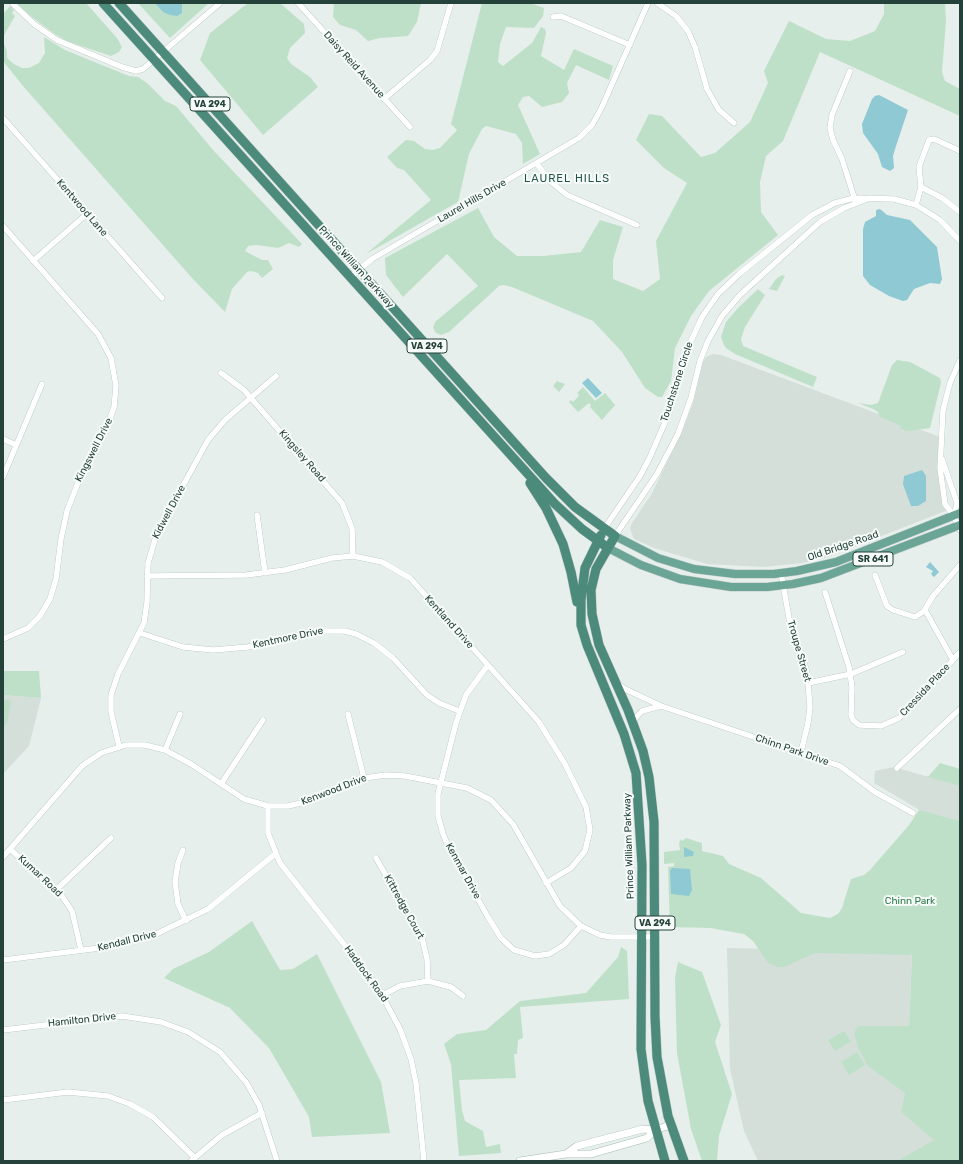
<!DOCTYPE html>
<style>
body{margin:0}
#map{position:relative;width:963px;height:1164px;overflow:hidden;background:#e6efeb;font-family:Rubik,sans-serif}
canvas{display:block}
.frame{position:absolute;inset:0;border:4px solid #24423a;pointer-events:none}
</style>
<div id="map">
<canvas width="963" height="1164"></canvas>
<div class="frame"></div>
</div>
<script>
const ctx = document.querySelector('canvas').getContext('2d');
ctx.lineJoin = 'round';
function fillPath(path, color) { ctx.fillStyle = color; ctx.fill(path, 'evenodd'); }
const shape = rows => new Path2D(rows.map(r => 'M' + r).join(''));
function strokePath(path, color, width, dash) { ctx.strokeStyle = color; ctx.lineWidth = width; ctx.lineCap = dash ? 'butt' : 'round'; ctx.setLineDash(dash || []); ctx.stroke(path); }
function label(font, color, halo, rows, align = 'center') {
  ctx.font = font + ' Rubik,sans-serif'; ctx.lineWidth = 4; ctx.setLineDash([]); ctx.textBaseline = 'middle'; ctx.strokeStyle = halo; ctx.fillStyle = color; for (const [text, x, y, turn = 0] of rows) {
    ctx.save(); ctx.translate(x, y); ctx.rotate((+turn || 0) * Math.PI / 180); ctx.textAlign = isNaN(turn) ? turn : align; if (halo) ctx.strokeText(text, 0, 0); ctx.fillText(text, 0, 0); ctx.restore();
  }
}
const built = shape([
 [713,354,721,355,940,437,940,471,948,510,825,558,802,563,764,567,707,564,654,548,634,539,630,529,632,523,651,495,681,434,693,403,703,362,706,357],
 [3,695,41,698,29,746,3,774],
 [894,767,925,776,946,777,960,781,960,821,932,814,928,815,874,783,875,771],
 [727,948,912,952,909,1026,861,1026,936,1140,897,1161,758,1161,744,1131,730,1069]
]);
const green = shape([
 [16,3,86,3,117,38,122,47,119,52,111,56,69,42,56,35,33,18],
 [138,3,209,3,170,38],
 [248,3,280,3,304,24,305,33,290,48,287,58,291,64,310,77,318,87,263,135,200,60,210,33],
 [334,3,421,3,417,22,408,36,380,38,368,41,356,30,340,25,333,17],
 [482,3,530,3,544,8,543,16,534,28,506,27,500,44,498,62,503,66,532,43,541,27,545,29,546,33,541,56,564,70,574,49,613,66,609,80,576,65,567,83,569,93,562,102,542,107,529,96,523,97,518,105,540,154,523,164,522,143,516,134,486,126,482,129,469,154,458,202,366,254,431,200,404,170,397,168,387,157,406,140,414,141,425,149,432,150,440,148,457,130,451,124],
 [884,3,945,3,946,21,942,72,945,81,960,89,960,116,820,52,783,141,766,156,760,182,761,212,778,235,709,291,691,316,675,348,671,381,662,397,658,397,645,388,622,352,593,321,512,287,503,285,499,286,449,332,441,335,436,333,433,328,435,322,478,286,447,254,403,297,386,275,385,258,478,208,494,237,517,256,544,256,581,252,600,220,623,227,613,260,613,279,643,291,660,279,656,241,687,183,664,168,636,140,649,114,662,116,701,157,715,153,750,122,768,83,764,71,789,21,826,39,850,41,875,31,884,14],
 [10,6,14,10,12,13,15,16,3,37,3,14],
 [44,37,65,50,129,76,138,77,147,83,165,101,176,106,214,151,302,244,299,247,289,243,278,248,257,245,248,246,245,251,262,260,268,260,273,269,262,278,258,273,251,271,247,272,232,289,225,312,192,278,23,86,3,61,3,42,7,51,7,58,14,64,22,68,29,68,39,63,45,53],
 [782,275,785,276,777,291,769,289,776,279],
 [758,289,765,295,745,327,741,339,743,346,817,377,813,387,735,354,726,348,724,345,721,337,726,322,738,308],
 [897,360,910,362,940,378,941,383,930,428,908,431,900,429,901,426,880,417,878,412,873,409,858,403,871,405,878,403,892,365],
 [557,381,565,384,559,392,553,386],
 [583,387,595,401,605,393,615,405,602,420,590,407,591,405,589,403,578,412,569,402,571,400,573,402,577,398,579,395,577,393],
 [3,671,39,671,41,698,3,695],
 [7,699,11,702,7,722,3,729,3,701],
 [940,763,960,769,960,786,928,777],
 [919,810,960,821,960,1161,897,1161,934,1140,901,1112,905,1093,868,1066,858,1048,854,1033,858,1026,909,1026,912,955,815,953,784,967,778,967,768,963,753,941,744,934,710,928,670,927,668,867,674,866,674,863,664,864,664,852,680,850,679,843,681,839,682,841,686,838,702,843,702,851,723,856,729,864,761,878,801,913,830,918,838,914,842,908,851,879,864,875,870,870,909,825],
 [252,921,280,970,293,969,317,954,381,1082,390,1133,312,1137,309,1117,269,1048,230,1008,164,978,173,969,209,952],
 [621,947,627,951,629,999,520,1007,523,1038,518,1040,517,1054,514,1054,516,1078,459,1080,462,1110,465,1121,483,1131,486,1147,500,1144,501,1153,459,1156,451,1064,444,1044,457,1034,486,1030,520,1001,586,993,618,957],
 [678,962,702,972,721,1025,715,1042,732,1094,719,1136,717,1161,702,1161,691,1129,677,1053,675,978],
 [844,1031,851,1041,835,1051,828,1040],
 [857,1052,865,1065,849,1075,841,1062]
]);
const water = shape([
 [155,3,182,3,182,13,177,16,170,15,163,12],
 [879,95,908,110,896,146,893,156,894,168,890,171,882,167,878,154,863,133,862,124,872,99,875,96],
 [880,209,887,215,910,220,937,247,942,279,940,284,930,283,914,289,907,300,903,301,889,296,870,285,863,276,863,229,865,222,876,216,876,210],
 [588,378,602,393,596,398,582,383],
 [922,470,926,476,926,501,918,506,911,506,903,484,904,476],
 [930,562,939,572,934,577,931,574,933,571,926,567],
 [684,847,694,852,693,856,684,857],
 [672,868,690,869,692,890,689,896,671,894,670,871]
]);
const minor = shape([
 [12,3,34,24,57,40,122,67,136,71,143,69,220,3],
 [298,3,410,127],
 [657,3,676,16,688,31,695,47,707,89,719,110,734,123],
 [553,17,561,16,630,45],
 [850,71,832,115,830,128,833,140,842,159,855,200],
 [384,99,430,60,437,51,451,3],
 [3,118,162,298],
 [537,164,550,181,567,195,637,225],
 [921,187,942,198,960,212],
 [916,205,921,187,919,167,929,140,934,139,960,151],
 [3,226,98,334,111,358,116,386,114,407,106,430,81,475,67,511,61,539,56,579,50,599,40,616,28,628,3,639],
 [33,261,88,213],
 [350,277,372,259,579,138,592,125,601,109,648,3],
 [960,360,950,383,943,410,940,468,945,504,954,516,960,530],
 [221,373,244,390,342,503,352,528,353,556],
 [3,439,16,445],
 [942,459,957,503,954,516],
 [3,477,42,384],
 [257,515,265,573],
 [604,529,640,476,650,457,669,413,686,352,702,317,718,294,739,274,812,215,835,203,854,198,894,199,916,205,940,220,960,241],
 [615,536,657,474,678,434,691,398,700,361,708,341,722,316,740,295,820,222,844,208,870,198],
 [781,573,789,618,806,669,808,683,810,707,808,723,801,752],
 [875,575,887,606,893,610,915,617,924,611,933,596,960,565],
 [147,576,246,575,285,570,332,558,353,556,382,562,410,578,539,722,565,764,586,807,590,830,585,851,571,868,546,883],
 [825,592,849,667,852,687,851,715,853,720,859,725,881,726,899,718,917,701,960,652],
 [925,610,953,660],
 [140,633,183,647,213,650,248,647,315,631,345,631,356,634,374,643,393,658,427,695,439,703,459,711],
 [488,665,466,695,456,723,438,794,438,816,443,834,449,848,488,917,501,938,514,950,535,956,549,954,564,945,581,926],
 [808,683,851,674,903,652],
 [618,684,625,689,661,706,840,766,875,792,913,813],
 [348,714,364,778],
 [632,722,642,711,661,706],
 [119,746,111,712,111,695,118,674,144,623,147,602,148,563,157,533,208,440,225,420,276,376],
 [165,750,180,714],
 [897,768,960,709],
 [221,784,263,720],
 [268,806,268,833,280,863,377,986,400,1029,411,1059,416,1083,424,1161],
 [10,849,62,896,72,911,81,950],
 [183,850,178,863,175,882,178,904,186,921],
 [3,857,82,766,101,753,126,745,145,745,165,750,191,764,244,799,268,806,288,806,301,803,364,778,386,775,405,776,467,788,491,800,513,824,560,906,581,926,600,935,611,937,655,937],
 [376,858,422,938,427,959,428,981],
 [57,889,111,838],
 [3,960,100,948,154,935,208,909,275,854],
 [383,995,400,986,428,981,451,987,463,996],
 [3,1030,122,1016,161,1022,188,1032,220,1052,246,1082,259,1105,277,1161],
 [3,1100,68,1092,108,1096,130,1104,153,1117,195,1158],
 [191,1161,222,1135,262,1113]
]);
const secondary = shape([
 [566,1154,577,1146,643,1129,655,1130,670,1125],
 [520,1161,566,1154,591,1154,647,1138,655,1130]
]);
const primary = shape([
 [615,536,658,558,694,569,735,574,774,574,797,571,836,562,960,513],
 [608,548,641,565,680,579,731,587,767,587,793,584,821,578,960,525]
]);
const trunk = shape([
 [103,3,555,504,582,529,608,548],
 [119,3,546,478,575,507,615,536,596,569,591,590,592,614,599,645,628,710,643,751,649,777,654,822,655,1017,657,1057,668,1116,684,1161],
 [530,483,546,508,563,544,571,572,577,602],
 [601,535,585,568,581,600,581,625,587,645,624,734,636,773,642,865,641,1049,648,1101,665,1161]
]);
const shields = [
 [210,104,40],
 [427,346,40],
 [873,559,40],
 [655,923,40]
];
const shieldNames = [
 ["VA 294",210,104],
 ["VA 294",427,346],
 ["SR 641",873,559],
 ["VA 294",655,923]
];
const streetNames = [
 ["Daisy Reid Avenue",354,65,48],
 ["Laurel Hills Drive",472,201,-30],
 ["Kentwood Lane",82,208,49],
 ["Prince William Parkway",356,267,48],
 ["Touchstone Circle",677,382,-72],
 ["Kingswell Drive",94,450,-63],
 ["Kingsley Road",302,456,49],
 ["Kidwell Drive",169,512,-62],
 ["Old Bridge Road",843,546,-19],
 ["Kentland Drive",449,622,48],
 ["Kentmore Drive",288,638,-12],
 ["Troupe Street",799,651,74],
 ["Cressida Place",925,690,-47],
 ["Chinn Park Drive",792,750,19],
 ["Kenwood Drive",334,790,-21],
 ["Prince William Parkway",629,846,-92],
 ["Kenmar Drive",463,871,61],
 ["Kumar Road",40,876,43],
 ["Kittredge Court",404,907,61],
 ["Kendall Drive",127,941,-14],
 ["Haddock Road",366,974,54],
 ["Hamilton Drive",82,1020,-6]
];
const parkNames = [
 ["Chinn Park",910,901]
];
const neighbourhoodNames = [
 ["LAUREL HILLS",567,179]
];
fillPath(built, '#d4dfda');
fillPath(green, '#bfe0c8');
fillPath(water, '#8ec9d4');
strokePath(minor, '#a8b8b2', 6);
strokePath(secondary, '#a4bbb3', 8);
strokePath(primary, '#c2cac8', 9);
strokePath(trunk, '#c2cac8', 10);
strokePath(minor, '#fff', 5.5);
strokePath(secondary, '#fff', 7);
strokePath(primary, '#6aa596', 8);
strokePath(trunk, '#4c8a7c', 9);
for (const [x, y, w] of shields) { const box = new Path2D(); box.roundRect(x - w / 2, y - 7, w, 14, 3); ctx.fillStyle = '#f7fbf9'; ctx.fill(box); strokePath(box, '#24423a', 1); }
label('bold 9px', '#24423a', null, shieldNames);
label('10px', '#24423a', '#f7fbf9', streetNames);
label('10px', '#2d7a4b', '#f7fbf9', parkNames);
ctx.letterSpacing = '1px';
label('11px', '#1f5548', '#f7fbf9', neighbourhoodNames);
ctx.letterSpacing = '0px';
</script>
